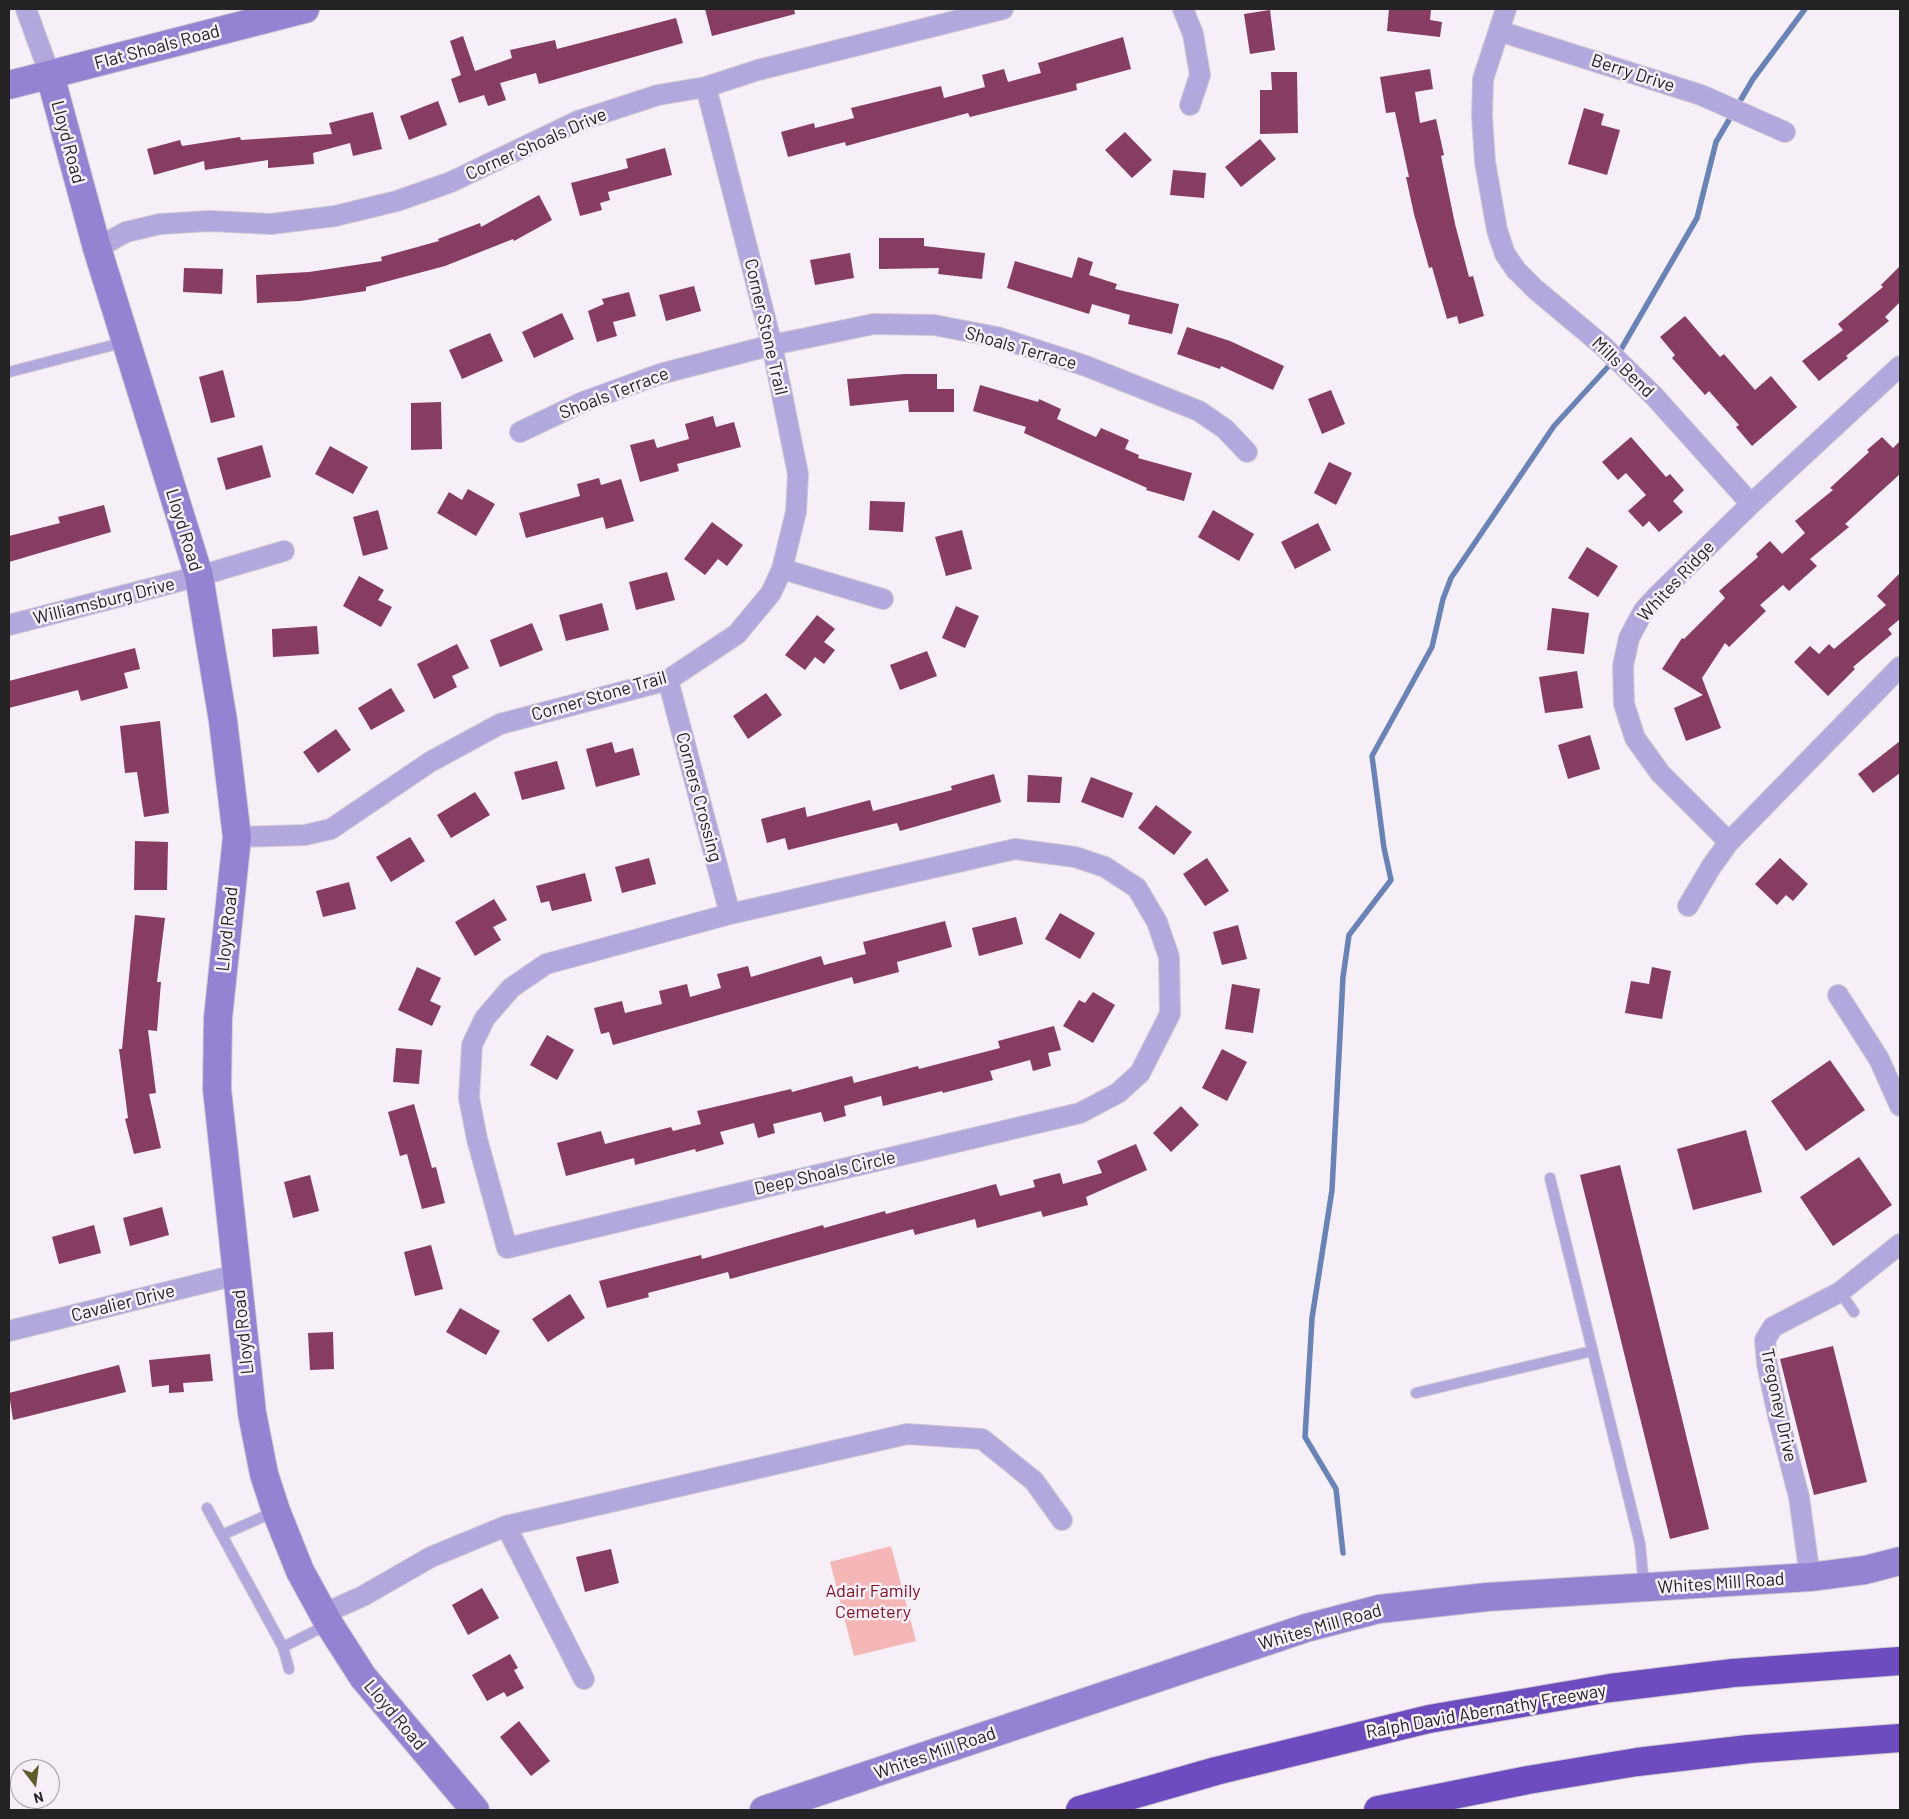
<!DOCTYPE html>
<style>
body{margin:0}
#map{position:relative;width:1909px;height:1819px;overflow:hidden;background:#f6eff7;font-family:Barlow,sans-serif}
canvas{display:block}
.frame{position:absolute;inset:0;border:10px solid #242224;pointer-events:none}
.north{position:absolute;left:10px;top:1759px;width:50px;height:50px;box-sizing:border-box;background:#f6eff7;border:1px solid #a29da3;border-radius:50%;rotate:165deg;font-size:14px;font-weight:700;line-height:20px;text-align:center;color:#242224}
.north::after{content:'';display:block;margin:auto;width:18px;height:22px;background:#5f5e2b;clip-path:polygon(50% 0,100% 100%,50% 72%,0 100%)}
</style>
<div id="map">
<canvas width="1909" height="1819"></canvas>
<div class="frame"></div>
<div class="north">N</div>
</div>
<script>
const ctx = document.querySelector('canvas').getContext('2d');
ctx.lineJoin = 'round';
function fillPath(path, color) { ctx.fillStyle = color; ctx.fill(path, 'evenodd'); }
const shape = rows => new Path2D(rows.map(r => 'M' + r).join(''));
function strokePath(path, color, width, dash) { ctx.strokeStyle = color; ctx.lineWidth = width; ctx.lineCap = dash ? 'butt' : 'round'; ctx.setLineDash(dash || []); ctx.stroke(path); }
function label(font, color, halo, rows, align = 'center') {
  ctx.font = font + ' Barlow,sans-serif'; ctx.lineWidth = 5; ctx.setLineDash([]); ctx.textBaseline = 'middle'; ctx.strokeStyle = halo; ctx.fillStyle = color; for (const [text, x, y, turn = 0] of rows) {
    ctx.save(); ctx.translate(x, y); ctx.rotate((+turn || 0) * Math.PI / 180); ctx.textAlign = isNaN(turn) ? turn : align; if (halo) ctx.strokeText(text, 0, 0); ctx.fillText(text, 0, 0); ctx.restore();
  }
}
const green = shape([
 [891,1546,916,1641,854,1656,830,1562]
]);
const stream = shape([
 [1343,1553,1336,1489,1305,1437,1312,1318,1332,1190,1343,977,1349,935,1391,880,1384,848,1372,756,1432,647,1443,599,1451,578,1554,426,1616,358,1697,218,1716,142,1753,79,1805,9]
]);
const building = shape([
 [705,9,794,9,795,14,712,36],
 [1389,9,1431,9,1430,20,1442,22,1440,37,1387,31],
 [1270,10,1275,50,1250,54,1244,14],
 [676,18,683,43,539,84,536,73,500,83,506,100,488,106,484,95,459,103,451,79,461,75,450,41,463,36,475,71,512,58,510,50,555,40,557,49],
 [1123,37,1131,69,1076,84,1077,90,970,117,968,113,846,146,845,142,788,157,781,132,814,123,815,128,854,118,851,108,941,86,944,98,985,87,982,75,1004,69,1008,82,1041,73,1038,63],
 [1430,69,1433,89,1415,92,1420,123,1436,119,1444,155,1441,156,1455,224,1469,277,1473,276,1484,316,1459,324,1457,316,1447,319,1432,267,1429,268,1414,214,1406,177,1409,177,1395,112,1386,113,1380,77],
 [1271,72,1297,72,1298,133,1260,134,1260,90,1272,90],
 [438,101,447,125,409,140,400,116],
 [1584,108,1604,114,1601,125,1620,130,1607,175,1568,164],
 [373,112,382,149,353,156,350,143,313,153,314,164,268,168,268,160,205,170,204,161,154,175,147,149,180,140,182,146,240,137,241,140,332,134,329,123],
 [1125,132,1152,160,1132,178,1105,150],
 [1260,139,1276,159,1241,187,1225,167],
 [665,148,672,175,608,192,610,200,600,203,602,210,580,216,571,183,628,168,626,159],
 [1173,170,1206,173,1204,198,1170,195],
 [539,195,552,220,514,241,513,239,445,266,366,287,366,291,300,301,257,303,256,275,309,272,382,261,381,257,439,241,438,239,480,223,481,227],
 [879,238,924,238,924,246,985,253,982,279,938,274,939,268,879,269],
 [850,253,854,278,815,285,810,260],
 [1078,257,1093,262,1089,275,1117,284,1115,289,1179,304,1172,334,1128,324,1130,315,1092,304,1089,314,1007,288,1015,261,1072,278],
 [1900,266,1900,302,1885,317,1889,321,1846,356,1848,358,1819,381,1802,361,1843,330,1838,324,1883,287,1881,285],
 [184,268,223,269,222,294,183,292],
 [694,286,701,311,666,321,659,295],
 [629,292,636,316,613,322,617,336,597,342,588,311,604,304,602,299],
 [562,313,574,339,534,358,522,332],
 [1685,316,1720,357,1724,354,1755,390,1771,376,1797,407,1752,446,1736,427,1739,425,1709,391,1705,395,1672,358,1675,355,1660,337],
 [1187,327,1230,341,1284,366,1273,390,1221,366,1220,369,1177,354],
 [490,333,503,361,462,379,449,350],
 [223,370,235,417,211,423,199,377],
 [904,374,937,374,937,389,954,389,954,412,909,412,908,400,850,406,847,379],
 [980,385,1038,402,1039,399,1061,409,1057,419,1096,437,1101,428,1129,440,1125,449,1139,455,1138,458,1192,473,1184,501,1146,490,1147,488,1024,433,1026,427,973,411],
 [1331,390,1345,424,1322,434,1308,399],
 [441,402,442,449,411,450,411,403],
 [713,416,716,427,734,422,741,447,677,464,679,471,640,482,630,445,654,439,657,448,689,439,685,424],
 [1631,437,1666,477,1670,474,1684,490,1673,501,1683,512,1659,532,1649,521,1643,527,1628,511,1646,495,1626,473,1618,480,1602,462],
 [1882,437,1893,448,1900,441,1900,474,1845,524,1849,527,1810,559,1817,566,1789,591,1783,585,1760,605,1766,611,1729,647,1725,643,1702,678,1721,728,1686,741,1674,708,1703,695,1662,669,1682,638,1684,639,1725,598,1719,591,1758,557,1756,554,1770,541,1782,554,1805,533,1795,521,1833,490,1830,488,1869,452,1867,450],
 [262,445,271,477,226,490,217,458],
 [330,446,368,467,353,494,315,474],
 [1329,462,1352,473,1336,505,1314,493],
 [599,478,601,485,621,479,634,521,606,529,603,517,526,538,519,513,580,496,577,484],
 [468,489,495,504,476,536,437,513,449,492,462,500],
 [870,501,905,502,903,532,869,530],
 [104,505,111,532,9,562,9,536,60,523,58,517],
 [378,510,388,549,363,556,353,517],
 [1213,510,1254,534,1239,561,1198,537],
 [712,522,743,545,727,566,718,559,705,575,684,559],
 [1318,523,1331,550,1295,569,1281,542],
 [962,530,972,569,946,576,935,537],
 [1587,547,1618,566,1598,597,1568,578],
 [667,572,675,600,636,610,629,582],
 [1900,573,1900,619,1888,629,1892,634,1853,667,1855,669,1828,696,1794,662,1810,646,1819,654,1829,644,1834,649,1886,605,1877,596],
 [359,576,384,590,378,600,392,607,381,627,343,606],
 [602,603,609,630,566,641,559,615],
 [956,606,979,616,965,648,942,638],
 [1552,608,1589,613,1584,654,1547,650],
 [817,615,835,629,824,642,835,650,824,664,815,657,805,670,785,655],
 [532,623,543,650,500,667,490,640],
 [317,626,319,654,273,657,272,629],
 [457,644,469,668,452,676,457,687,434,699,417,664],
 [135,648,140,669,124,673,128,688,81,701,78,690,9,708,9,681],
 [927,651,937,676,900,690,890,665],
 [1577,671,1583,708,1545,713,1539,677],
 [391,688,405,711,371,730,358,708],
 [766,693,782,715,748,739,733,716],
 [160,721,169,813,144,817,137,772,125,773,120,726],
 [336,729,351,750,318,773,303,752],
 [1590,735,1600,769,1568,779,1558,745],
 [1900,741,1900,773,1873,793,1858,774],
 [612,742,615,753,633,748,640,775,596,787,586,749],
 [557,761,565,789,522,800,514,772],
 [994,774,1001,802,900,831,897,823,788,850,785,838,767,843,761,819,805,807,807,817,870,800,873,811,952,790,951,786],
 [1028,775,1062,777,1060,803,1027,802],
 [1091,777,1133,793,1123,818,1081,802],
 [475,792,490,815,451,838,437,815],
 [1156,805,1192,832,1174,855,1138,828],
 [410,837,425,861,391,882,376,857],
 [135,841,168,842,167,890,134,890],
 [649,858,656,884,622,893,615,867],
 [1207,858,1229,891,1205,906,1183,874],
 [1780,858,1808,884,1793,901,1786,895,1777,905,1755,884],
 [585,873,592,901,552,911,549,901,541,903,536,886],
 [349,882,356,909,323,917,316,891],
 [494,899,507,920,493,927,501,940,475,956,455,922],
 [1060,913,1095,933,1080,959,1045,939],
 [135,915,165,918,157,982,161,982,157,1031,148,1030,156,1093,149,1094,161,1148,134,1154,125,1119,128,1118,119,1049,122,1049],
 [1016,917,1023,944,979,956,972,928],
 [945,921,952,947,897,962,899,972,854,984,852,977,613,1045,609,1032,601,1034,594,1008,622,1001,625,1013,662,1004,659,991,687,984,690,997,721,988,717,974,748,966,751,977,821,956,824,965,866,954,863,942],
 [1238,925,1247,959,1222,965,1213,932],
 [417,967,441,978,430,1001,441,1006,432,1026,398,1010],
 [1652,967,1671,971,1662,1019,1625,1013,1631,981,1649,984],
 [1232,984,1260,989,1253,1033,1225,1029],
 [1093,992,1115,1005,1093,1043,1063,1026,1079,1000,1085,1003],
 [1054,1026,1061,1050,1048,1053,1051,1066,1033,1071,1030,1060,990,1071,993,1080,943,1093,942,1091,883,1106,881,1096,844,1106,846,1116,824,1122,821,1112,773,1124,775,1133,758,1138,754,1123,720,1132,724,1144,696,1152,695,1149,635,1165,634,1158,566,1176,557,1143,601,1131,605,1144,671,1127,673,1131,701,1124,697,1111,791,1089,792,1092,852,1076,854,1083,918,1066,919,1069,1000,1048,998,1041],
 [547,1035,574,1050,557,1080,530,1065],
 [396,1048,422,1050,419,1084,393,1082],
 [1222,1049,1247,1062,1227,1101,1202,1088],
 [1830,1060,1865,1110,1806,1151,1771,1101],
 [414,1104,432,1168,436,1167,445,1203,422,1209,407,1154,400,1156,388,1112],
 [1181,1106,1199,1125,1171,1152,1153,1133],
 [1746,1130,1762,1192,1693,1210,1677,1149],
 [1136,1144,1147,1170,1086,1197,1088,1205,1043,1217,1041,1211,977,1228,975,1219,915,1235,913,1229,730,1279,728,1272,648,1293,649,1297,607,1308,599,1281,701,1255,702,1259,823,1225,824,1228,885,1211,886,1214,996,1184,1000,1196,1035,1187,1033,1180,1060,1173,1063,1184,1102,1173,1097,1161],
 [1859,1157,1892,1205,1833,1246,1800,1197],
 [1620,1165,1709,1529,1670,1539,1580,1175],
 [310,1175,319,1211,293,1218,284,1182],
 [162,1207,169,1235,130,1246,123,1218],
 [94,1225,101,1253,59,1264,52,1237],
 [431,1245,443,1289,415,1296,404,1252],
 [570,1294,585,1318,548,1342,532,1319],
 [460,1308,500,1331,486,1355,446,1332],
 [333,1332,334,1369,310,1370,308,1333],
 [1833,1346,1867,1482,1814,1495,1780,1359],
 [210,1354,213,1381,183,1383,184,1392,169,1393,169,1385,152,1387,149,1360],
 [119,1365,126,1392,13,1420,9,1393],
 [611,1549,619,1583,585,1592,576,1557],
 [482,1588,499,1618,468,1635,452,1605],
 [510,1654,518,1668,514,1670,524,1688,507,1697,504,1692,487,1701,472,1675],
 [519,1721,550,1761,531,1776,500,1737]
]);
const lane = shape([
 [9,372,125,342],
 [1550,1178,1640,1544,1644,1587],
 [1840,1292,1854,1312],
 [1416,1393,1592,1351],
 [207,1508,283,1647,289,1669],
 [222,1535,274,1512],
 [283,1647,329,1624]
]);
const street = shape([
 [26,9,50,75],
 [1183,9,1193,34,1200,75,1190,105],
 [1506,9,1483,79,1482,116,1485,162,1497,230,1505,254,1516,270,1535,289,1602,345,1654,396,1751,504,1900,366],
 [1499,31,1701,95,1785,132],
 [97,248,126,232,160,224,210,221,271,224,335,216,397,201,451,182,578,121,658,95,706,87,758,70,1003,9],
 [520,432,583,402,660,374,772,345,874,324,934,325,997,337,1086,366,1199,411,1225,429,1247,452],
 [1751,504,1657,596,1644,610,1629,638,1623,666,1624,704,1635,738,1660,773,1729,842,1900,667],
 [782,569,883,599],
 [9,625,199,576,284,551],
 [668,680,730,914],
 [237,837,305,835,331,829,430,762,500,724,668,680,737,634,771,593,782,569,796,512,798,474,772,345,706,87],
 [1015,849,1075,857,1105,867,1137,888,1157,922,1169,957,1170,1014,1140,1073,1118,1093,1080,1113,507,1248,477,1139,469,1098,472,1045,485,1018,511,988,546,964,730,914,1015,849],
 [1688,906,1711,867,1729,842],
 [1838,995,1879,1059,1900,1106],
 [9,1331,236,1275],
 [506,1526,584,1679],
 [1810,1577,1799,1497,1778,1416,1767,1364,1765,1340,1773,1327,1840,1292,1900,1244],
 [323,1614,363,1596,431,1557,506,1526,907,1434,982,1439,1034,1481,1062,1520]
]);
const secondary = shape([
 [50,75,97,248,199,576,223,721,237,837,218,1018,217,1089,252,1413,264,1474,276,1511,300,1571,329,1624,363,1677,475,1810],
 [9,85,305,9],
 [764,1810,1306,1628,1379,1609,1487,1597,1810,1577,1865,1570,1900,1561]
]);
const highway = shape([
 [1080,1810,1216,1771,1429,1719,1610,1688,1733,1673,1900,1661],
 [1378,1810,1528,1780,1637,1762,1749,1749,1900,1738]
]);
const streetNames = [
 ["Flat Shoals Road",157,47,-15],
 ["Berry Drive",1633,73,18],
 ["Lloyd Road",68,142,75],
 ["Corner Shoals Drive",536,144,-24],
 ["Corner Stone Trail",766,327,77],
 ["Shoals Terrace",1021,348,16],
 ["Mills Bend",1623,367,44],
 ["Shoals Terrace",614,393,-21],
 ["Lloyd Road",184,530,73],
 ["Whites Ridge",1676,581,-47],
 ["Williamsburg Drive",104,601,-14],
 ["Corner Stone Trail",599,696,-16],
 ["Corners Crossing",699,797,75],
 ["Lloyd Road",227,929,-84],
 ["Deep Shoals Circle",825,1173,-13],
 ["Cavalier Drive",123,1303,-14],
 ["Lloyd Road",243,1332,-96],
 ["Tregoney Drive",1779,1405,78],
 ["Whites Mill Road",1721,1583,-4],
 ["Whites Mill Road",1320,1627,-16],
 ["Ralph David Abernathy Freeway",1486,1711,-10],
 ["Lloyd Road",395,1715,50],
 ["Whites Mill Road",935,1753,-19]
];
const parkNames = [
 ["Adair Family",873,1591],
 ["Cemetery",873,1612]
];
fillPath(green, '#f5b7b5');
strokePath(stream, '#6a83b6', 5.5);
fillPath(building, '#873c62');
strokePath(lane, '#d0cad1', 12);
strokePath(street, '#d0cad1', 22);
strokePath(secondary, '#d0cad1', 30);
strokePath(highway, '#d0cad1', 30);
strokePath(lane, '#b2a8de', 10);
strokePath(street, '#b2a8de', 20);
strokePath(secondary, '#9483d2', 28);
strokePath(highway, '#6d4cbf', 28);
label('18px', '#242224', '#f6eff7', streetNames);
label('18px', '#811423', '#f6eff7', parkNames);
</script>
